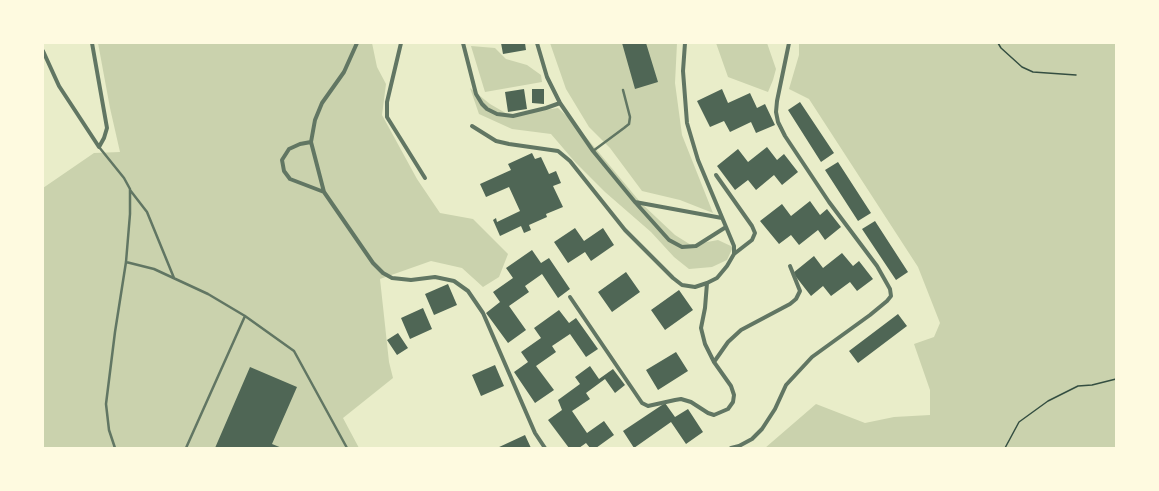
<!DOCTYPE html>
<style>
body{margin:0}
#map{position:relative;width:1159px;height:491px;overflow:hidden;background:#e9edc9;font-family:"PT Sans",sans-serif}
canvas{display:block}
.frame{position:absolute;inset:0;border:44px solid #fefae0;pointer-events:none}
</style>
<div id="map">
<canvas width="1159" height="491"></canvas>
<div class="frame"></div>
</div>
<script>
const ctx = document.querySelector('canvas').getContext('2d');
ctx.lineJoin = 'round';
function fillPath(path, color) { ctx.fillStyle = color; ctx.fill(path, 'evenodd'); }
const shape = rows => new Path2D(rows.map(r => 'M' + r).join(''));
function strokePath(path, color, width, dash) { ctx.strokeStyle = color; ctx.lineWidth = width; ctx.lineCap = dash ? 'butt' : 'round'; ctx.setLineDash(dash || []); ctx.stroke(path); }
const green = shape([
 [98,43,372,43,377,67,386,84,382,115,417,179,440,213,473,219,508,254,499,277,483,287,462,268,431,261,380,279,389,362,393,378,343,418,359,448,43,448,43,188,94,153,120,152,110,108],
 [550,43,677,43,675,83,682,135,713,213,680,200,642,191,610,148,589,127,566,89],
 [716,43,767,43,776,69,773,80,768,92,728,77],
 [799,43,1116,43,1116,448,765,448,816,404,865,423,894,417,930,415,930,390,914,344,934,337,940,323,918,267,809,99,789,89,799,55],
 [471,46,495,48,506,59,527,65,541,75,542,82,485,92],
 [470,88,490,104,509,115,558,108,575,124,641,203,675,235,691,245,718,240,733,247,727,260,712,267,689,269,674,257,651,232,605,192,575,162,551,134,512,129,479,114]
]);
const building = shape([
 [501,43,525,43,526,50,503,54],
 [622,43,646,43,658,82,635,89],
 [524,89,527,109,508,112,505,92],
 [532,89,544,89,544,104,532,103],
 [722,89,728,103,750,93,757,108,765,104,775,125,756,133,751,122,730,132,724,121,710,127,697,101],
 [800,102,834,153,821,162,788,110],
 [767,147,777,160,784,154,798,172,782,185,774,175,756,190,748,180,735,190,717,166,738,149,748,162],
 [532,153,535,159,541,157,549,174,556,171,561,183,553,186,563,207,546,214,547,217,529,225,531,230,524,233,521,226,500,236,493,220,496,218,497,222,520,211,509,187,486,197,480,184,511,170,508,164],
 [838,162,871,213,858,221,825,170],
 [810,201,820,215,827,209,841,227,825,240,818,230,799,245,791,235,779,244,760,221,782,204,791,216],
 [875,221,908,272,896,280,862,229],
 [575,228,584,241,603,228,614,245,591,261,585,252,568,263,554,242],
 [532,250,541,263,549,258,570,289,558,298,542,274,525,286,529,292,509,306,526,330,508,343,486,313,500,302,493,292,513,278,506,268],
 [842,253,853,266,859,261,873,279,857,291,850,282,831,296,823,286,811,296,793,273,814,256,823,268],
 [626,272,640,292,612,312,598,292],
 [448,284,457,305,434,315,425,294],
 [679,290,693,310,665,330,651,310],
 [423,308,432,329,410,339,401,318],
 [559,310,569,323,576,318,598,349,586,357,570,334,552,346,556,352,536,366,554,390,535,403,514,372,528,362,521,352,541,338,534,328],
 [898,314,907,326,858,363,849,351],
 [398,333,408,348,397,355,387,340],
 [676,352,688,371,658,390,646,370],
 [495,365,504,386,481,396,472,375],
 [590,366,599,379,613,369,625,385,615,393,605,379,586,393,590,399,572,411,587,433,604,421,614,435,596,448,590,448,586,443,579,448,569,448,548,420,562,410,558,400,580,384,575,377],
 [250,367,297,387,272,444,282,448,215,448],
 [665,403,675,417,688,409,703,432,686,444,671,422,634,448,623,431],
 [525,435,531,448,497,448]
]);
const path = shape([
 [998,43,1001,48,1022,67,1033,72,1076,75],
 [1005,448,1019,422,1048,401,1078,386,1092,385,1116,379]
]);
const service = shape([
 [99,147,124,178,130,189,130,214,126,262,115,332,106,404,109,430,115,448],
 [593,151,624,128,629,124,630,117,623,90],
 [130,190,147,212,174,278],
 [126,262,154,269,208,294,245,316,294,351,347,448],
 [186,448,245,316]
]);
const minor = shape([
 [357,43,344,72,322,103,315,120,311,142,324,192,373,263,383,273,392,278,411,280,435,277,454,281,468,291,483,313,535,433,545,448],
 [401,43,387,102,387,117,425,178],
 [463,43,476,94,482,104,487,109,497,114,513,116,546,108,560,103],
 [537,43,547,77,560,103,593,151,635,202,669,240,682,247,696,246,726,227],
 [43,51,59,86,99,147,104,138,107,128,92,43],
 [472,126,496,141,509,144,558,151,570,161,625,230,673,278,682,285,695,287,707,283,717,278,727,266,734,254,734,246,698,160,687,123,683,71,685,43],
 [311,142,300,144,289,149,282,160,284,171,290,179,324,192],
 [716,175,752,226,755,233,752,240,734,254],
 [635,202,722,218],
 [570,297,642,403,648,406,675,400,681,399,691,402,708,413,714,415,728,409,733,402,734,395,731,386,714,362,705,344,701,328,705,308,707,283],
 [714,362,728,342,741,330,790,304,796,299,800,291,790,266],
 [731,448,739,446,752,439,762,429,775,409,786,385,812,357,870,315,887,301,891,296,890,289,877,266,829,202,785,136,778,122,776,112,777,101,789,43]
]);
fillPath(green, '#cad2ad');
fillPath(building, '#4f6655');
strokePath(path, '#344e41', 1.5);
strokePath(service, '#617663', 2.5);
strokePath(minor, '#617663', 4);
</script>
